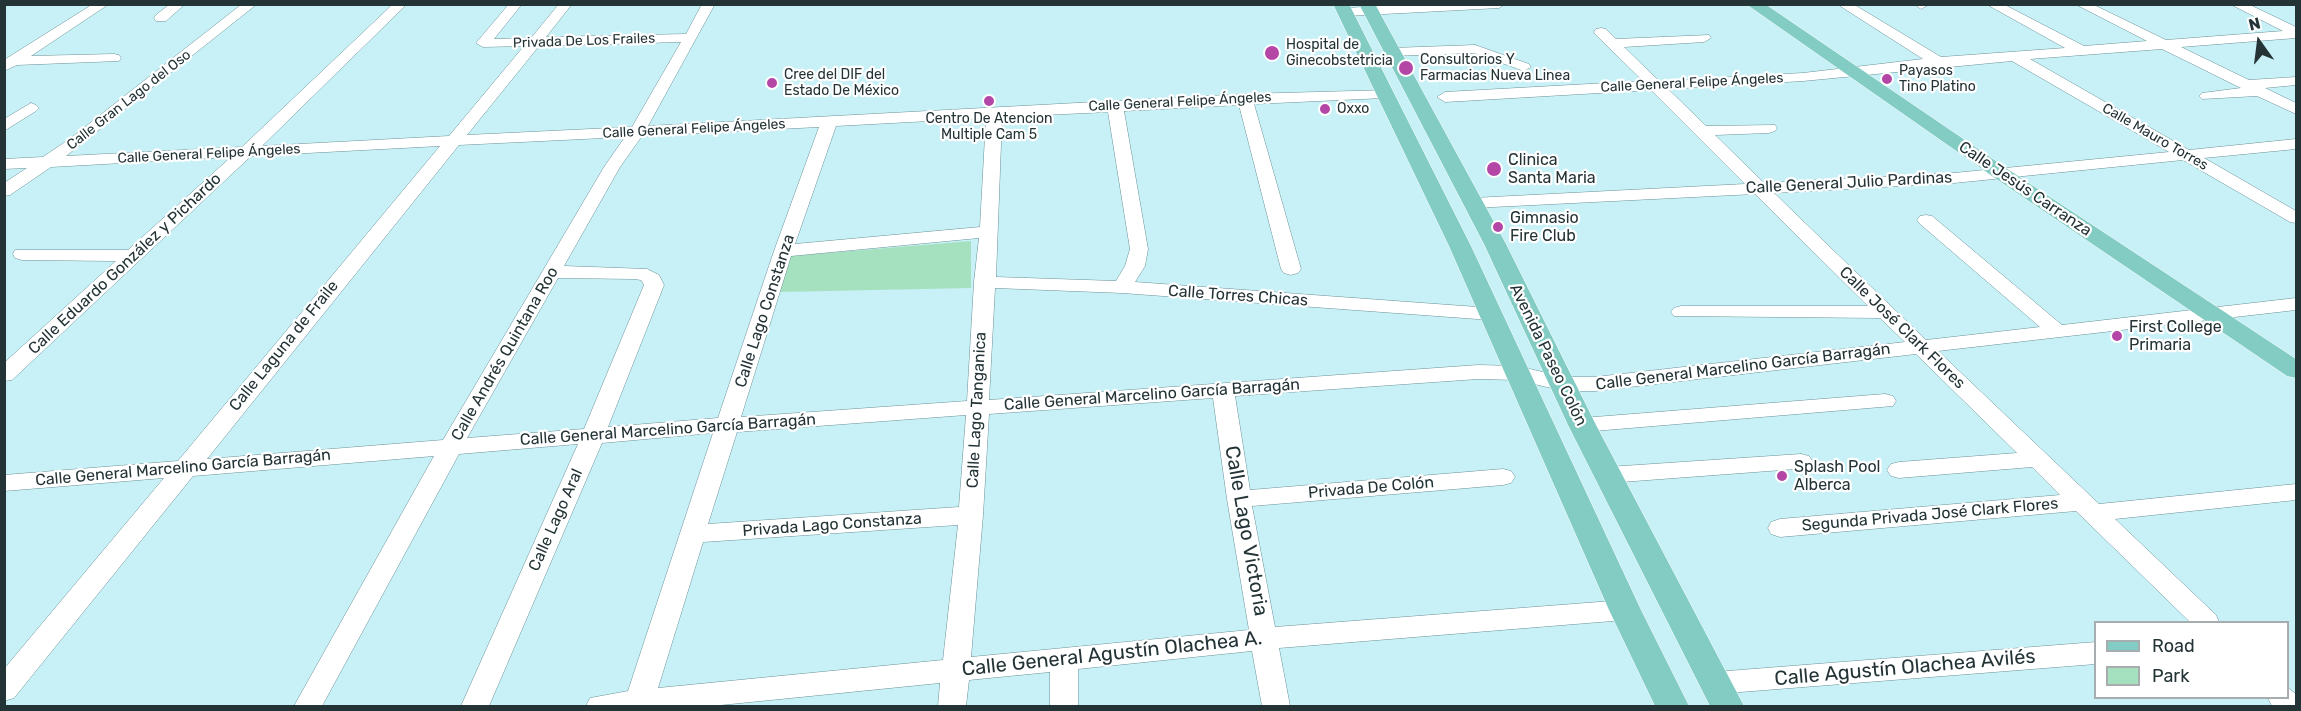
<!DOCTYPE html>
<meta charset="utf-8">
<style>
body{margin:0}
#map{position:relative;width:2301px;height:711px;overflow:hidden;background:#c8f0f7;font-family:Rubik,sans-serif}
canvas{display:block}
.frame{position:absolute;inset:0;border:6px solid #233336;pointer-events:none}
.legend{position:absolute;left:2094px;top:621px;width:195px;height:78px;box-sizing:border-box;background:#fff;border:2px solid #a7adaf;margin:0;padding:8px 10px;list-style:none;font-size:18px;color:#233336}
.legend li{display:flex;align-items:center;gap:12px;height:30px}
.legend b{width:30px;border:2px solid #a7adaf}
.north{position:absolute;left:2229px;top:12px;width:60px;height:60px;-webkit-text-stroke:4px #fff;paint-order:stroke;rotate:346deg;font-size:16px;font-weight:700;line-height:24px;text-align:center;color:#233336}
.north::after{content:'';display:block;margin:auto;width:21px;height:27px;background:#233336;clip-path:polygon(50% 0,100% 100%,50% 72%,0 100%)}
</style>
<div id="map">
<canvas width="2301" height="711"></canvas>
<div class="frame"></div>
<ul class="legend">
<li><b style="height:8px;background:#83ccc3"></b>Road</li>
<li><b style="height:16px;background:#a6e1bf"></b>Park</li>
</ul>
<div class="north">N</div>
</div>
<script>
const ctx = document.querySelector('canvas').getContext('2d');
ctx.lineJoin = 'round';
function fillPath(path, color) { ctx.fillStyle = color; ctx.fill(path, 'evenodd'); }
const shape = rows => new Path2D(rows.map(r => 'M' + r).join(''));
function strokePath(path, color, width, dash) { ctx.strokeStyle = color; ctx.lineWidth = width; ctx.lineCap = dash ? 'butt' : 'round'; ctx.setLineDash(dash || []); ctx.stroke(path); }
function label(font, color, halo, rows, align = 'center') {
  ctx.font = font + ' Rubik,sans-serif'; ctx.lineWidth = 4.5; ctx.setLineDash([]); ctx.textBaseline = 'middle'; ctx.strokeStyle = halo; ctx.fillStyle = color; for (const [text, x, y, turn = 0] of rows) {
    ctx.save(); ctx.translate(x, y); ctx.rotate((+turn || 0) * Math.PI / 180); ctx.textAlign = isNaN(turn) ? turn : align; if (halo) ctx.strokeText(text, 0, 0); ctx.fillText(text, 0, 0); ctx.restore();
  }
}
const green = shape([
 [971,241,971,288,780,292,791,256]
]);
const minor = shape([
 [93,4,109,4,31,56,114,54,119,55,121,58,119,61,17,65,4,71,4,60,93,4],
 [170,4,185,4,166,21,156,21,154,18,156,15,170,4],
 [242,4,257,4,66,156,242,147,393,4,407,4,262,146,449,136,524,46,483,47,476,43,509,4,522,4,494,39,531,38,559,4,572,4,546,37,686,34,702,4,715,4,648,126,1245,94,1389,90,1392,93,1384,98,1254,104,1301,269,1298,273,1291,275,1284,273,1281,269,1239,105,1124,111,1148,249,1145,266,1135,282,1491,308,1498,310,1501,314,1498,318,1491,320,1122,293,995,288,989,400,1478,365,1517,366,1564,377,1595,377,1905,342,1880,318,1674,316,1671,312,1674,308,1681,306,1868,306,1755,194,1473,208,1467,207,1464,203,1467,199,1473,198,1745,184,1651,90,1445,102,1437,97,1445,92,1643,81,1596,35,1594,32,1596,29,1601,28,1606,29,1616,39,1709,35,1711,38,1704,42,1624,47,1659,81,1803,73,1923,59,1837,4,1853,4,1941,57,2065,48,1986,4,2003,4,2084,46,2147,41,2075,4,2092,4,2166,40,2283,31,2230,4,2248,4,2296,27,2296,38,2181,47,2249,80,2296,77,2296,85,2265,88,2296,103,2296,114,2257,96,2202,99,2199,96,2202,93,2241,88,2162,49,2030,59,2189,150,2296,139,2296,149,2204,158,2296,211,2296,223,2290,222,2183,160,1954,183,1774,193,1926,340,2040,327,1920,224,1917,220,1920,216,1926,215,1932,216,2062,325,2296,298,2296,310,1938,351,2099,504,2296,484,2296,500,2115,519,2216,615,2219,622,2190,622,2076,511,1780,537,1771,534,1768,528,1771,522,1780,519,2060,495,2032,467,1899,478,1891,476,1887,470,1891,464,1899,462,2017,453,1916,354,1595,391,1564,391,1517,380,1478,379,1235,396,1250,490,1503,469,1511,471,1515,477,1511,483,1503,485,1252,506,1275,627,1625,600,1634,603,1638,610,1634,617,1625,620,1279,648,1290,706,1262,706,1252,651,1078,669,1078,706,1050,706,1050,672,969,680,966,706,938,706,940,683,711,706,586,706,590,698,628,691,713,433,602,443,489,706,461,706,578,444,459,454,322,706,294,706,434,456,193,476,14,698,4,701,4,669,164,478,4,491,4,475,178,461,440,146,251,156,12,380,4,381,4,363,116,261,22,260,15,258,13,254,15,250,128,250,231,157,51,167,10,195,4,196,4,183,27,168,4,169,4,159,43,157,71,138,242,4],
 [681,42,632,127,467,135,539,46,681,42],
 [2012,61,2169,152,1954,173,1764,183,1715,135,1769,133,1775,131,1777,128,1775,125,1706,126,1668,89,1803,81,2012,61],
 [1108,112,1130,249,1125,266,1116,281,996,277,1002,117,1108,112],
 [986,118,980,227,795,244,836,126,986,118],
 [819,127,774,251,718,418,608,427,664,285,659,275,647,269,564,266,620,167,642,136,819,127],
 [625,137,604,167,443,440,207,459,459,145,625,137],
 [979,238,974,282,967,401,741,417,791,256,979,238],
 [558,278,634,279,641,280,644,285,584,429,467,438,558,278],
 [1213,398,1227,499,1249,630,971,657,983,515,989,414,1213,398],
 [966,415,959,507,708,524,737,432,966,415],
 [958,525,943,660,658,688,703,542,958,525],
 [1413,4,1505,4,1499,8,1346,16,1339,12,1346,8,1413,4],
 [1914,4,1928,4,1928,5,1921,9,1914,4],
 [1475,45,1529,64,1531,67,1524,71,1474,53,1392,56,1385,52,1392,48,1475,45],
 [31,103,36,105,39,108,36,111,4,131,4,119,31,103],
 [1885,394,1893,396,1896,401,1893,406,1582,432,1574,430,1571,425,1574,420,1582,418,1885,394],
 [1801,454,1809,456,1813,462,1809,468,1608,483,1600,481,1596,475,1600,469,1608,467,1801,454],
 [2096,642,2096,664,1715,694,1705,691,1701,683,1705,675,1715,672,2096,642],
 [2288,688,2296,694,2296,706,2272,706,2268,698,2288,698,2288,688]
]);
const major = shape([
 [1333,4,1349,4,1471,246,1641,610,1689,706,1655,706,1609,610,1449,246,1333,4],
 [1359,4,1375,4,1506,244,1596,425,1744,706,1710,706,1568,425,1484,244,1359,4],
 [1746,4,1765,4,2009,170,2296,359,2296,378,2287,376,1995,178,1746,4]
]);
const markers = [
 [1272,53,8,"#b447a6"],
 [1406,68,8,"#b447a6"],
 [1887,79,6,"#b447a6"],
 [772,83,6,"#b447a6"],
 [989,101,6,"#b447a6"],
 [1325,109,6,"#b447a6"],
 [1494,169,8,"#b447a6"],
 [1498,227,6,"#b447a6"],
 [2117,336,6,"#b447a6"],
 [1782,476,6,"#b447a6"]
];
const farStreetnames = [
 ["Privada De Los Frailes",584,41,-2],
 ["Calle General Felipe Ángeles",1692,83,-3],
 ["Calle Gran Lago del Oso",129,100,-38],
 ["Calle General Felipe Ángeles",1180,102,-3],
 ["Calle General Felipe Ángeles",694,129,-3],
 ["Calle Mauro Torres",2155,137,30],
 ["Calle General Felipe Ángeles",209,154,-3]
];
const farPoinames = [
 ["Hospital de",1286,45],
 ["Ginecobstetricia",1286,61],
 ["Consultorios Y",1420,60],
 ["Farmacias Nueva Linea",1420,76],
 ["Payasos",1899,71],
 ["Tino Platino",1899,87],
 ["Cree del DIF del",784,75],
 ["Estado De México",784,91],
 ["Oxxo",1337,109],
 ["Centro De Atencion",989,119,"center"],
 ["Multiple Cam 5",989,135,"center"]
];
const poiNames = [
 ["Clinica",1508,160],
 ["Santa Maria",1508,178],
 ["Gimnasio",1510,218],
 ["Fire Club",1510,236],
 ["First College",2129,327],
 ["Primaria",2129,345],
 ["Splash Pool",1794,467],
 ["Alberca",1794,485]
];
const streetNames = [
 ["Calle General Julio Pardinas",1849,183,-3],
 ["Calle Jesús Carranza",2025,189,34],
 ["Calle Eduardo González y Pichardo",125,264,-43],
 ["Calle Torres Chicas",1238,296,4],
 ["Calle Lago Constanza",765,311,-72],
 ["Calle José Clark Flores",1902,328,44],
 ["Calle Laguna de Fraile",284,346,-51],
 ["Calle Andrés Quintana Roo",505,354,-60],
 ["Avenida Paseo Colón",1548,355,64],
 ["Calle General Marcelino García Barragán",1743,367,-7],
 ["Calle General Marcelino García Barragán",1152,395,-4],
 ["Calle Lago Tanganica",977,410,-87],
 ["Calle General Marcelino García Barragán",668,430,-4],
 ["Calle General Marcelino García Barragán",183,468,-5],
 ["Privada De Colón",1371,488,-5],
 ["Segunda Privada José Clark Flores",1930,515,-5],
 ["Calle Lago Aral",556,520,-66],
 ["Privada Lago Constanza",832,525,-4]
];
const nearStreetnames = [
 ["Calle Lago Victoria",1246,531,80],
 ["Calle General Agustín Olachea A.",1112,654,-6],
 ["Calle Agustín Olachea Avilés",1905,668,-5]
];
fillPath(green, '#a6e1bf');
strokePath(minor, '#6b9197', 1);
strokePath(major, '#fff', 1);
fillPath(minor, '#fff');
fillPath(major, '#83ccc3');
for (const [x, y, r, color] of markers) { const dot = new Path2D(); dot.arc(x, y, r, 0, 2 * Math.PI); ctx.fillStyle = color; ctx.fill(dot); strokePath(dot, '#fff', 2); }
label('14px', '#233336', '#fff', farStreetnames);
label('14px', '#233336', '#fff', farPoinames, 'left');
label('16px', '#233336', '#fff', poiNames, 'left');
label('16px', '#233336', '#fff', streetNames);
label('20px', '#233336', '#fff', nearStreetnames);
</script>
